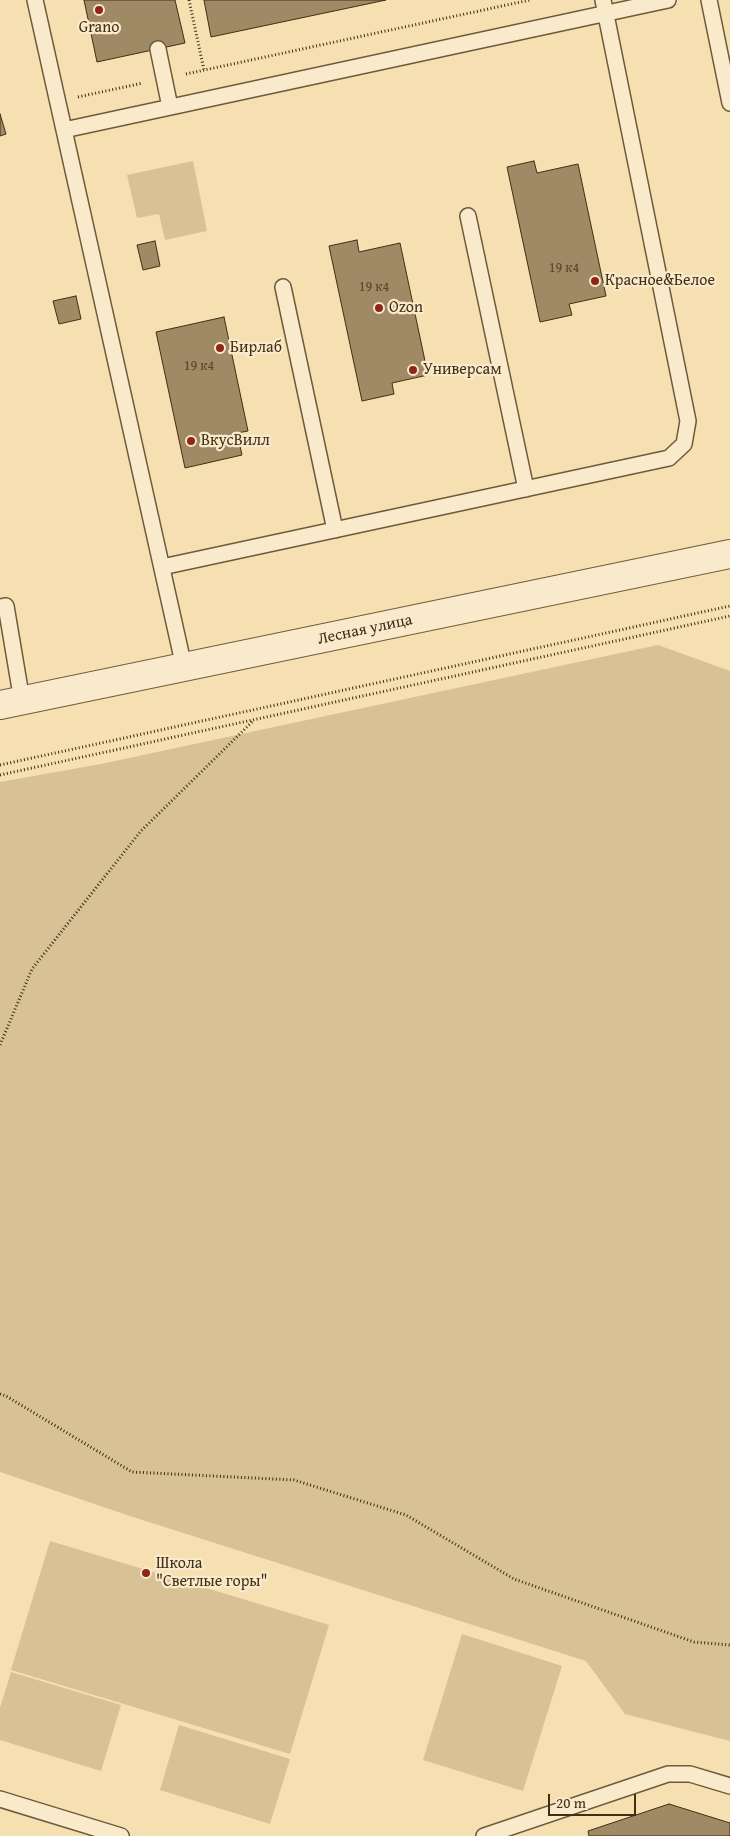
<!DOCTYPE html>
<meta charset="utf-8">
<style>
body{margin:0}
#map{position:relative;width:730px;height:1836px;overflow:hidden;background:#f6dfb0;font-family:"Gentium Book Plus",serif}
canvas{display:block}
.scale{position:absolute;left:548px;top:1794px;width:88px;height:22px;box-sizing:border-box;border:2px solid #412e14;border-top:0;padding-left:6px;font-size:15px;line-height:18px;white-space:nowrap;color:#412e14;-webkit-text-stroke:4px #f9eacc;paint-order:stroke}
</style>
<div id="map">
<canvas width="730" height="1836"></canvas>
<div class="scale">20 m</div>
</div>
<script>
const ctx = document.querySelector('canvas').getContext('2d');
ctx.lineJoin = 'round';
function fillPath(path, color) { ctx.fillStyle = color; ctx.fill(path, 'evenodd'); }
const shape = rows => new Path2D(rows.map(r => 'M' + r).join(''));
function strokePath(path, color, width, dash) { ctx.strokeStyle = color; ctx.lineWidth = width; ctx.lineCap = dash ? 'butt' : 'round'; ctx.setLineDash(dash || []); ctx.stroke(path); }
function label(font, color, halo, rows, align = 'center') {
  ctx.font = font + ' "Gentium Book Plus",serif'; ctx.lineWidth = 4.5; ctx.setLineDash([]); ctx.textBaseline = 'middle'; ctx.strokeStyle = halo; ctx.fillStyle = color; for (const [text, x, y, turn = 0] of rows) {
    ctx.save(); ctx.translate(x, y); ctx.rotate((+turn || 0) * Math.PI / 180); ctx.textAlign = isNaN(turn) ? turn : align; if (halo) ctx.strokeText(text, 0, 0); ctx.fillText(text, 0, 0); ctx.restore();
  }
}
const green = shape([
 [193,161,207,231,165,240,159,214,137,218,127,175],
 [658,645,730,671,730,1741,625,1714,586,1661,130,1516,0,1472,0,782,101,764],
 [50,1541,329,1625,290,1754,11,1670],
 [462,1634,562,1666,523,1791,423,1760],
 [11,1672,121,1705,101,1771,0,1740,0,1708],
 [179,1725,290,1759,270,1824,160,1790]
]);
const building = shape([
 [84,0,175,0,185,43,97,62,84,0],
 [204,0,386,0,211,37,204,0],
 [0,114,6,134,0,136,0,114],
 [534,161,537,173,578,164,606,296,569,304,572,315,540,322,507,167,534,161],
 [357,240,359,252,400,243,428,375,392,383,394,394,362,401,329,246,357,240],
 [155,241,160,266,143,270,137,245,155,241],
 [76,296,81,319,59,324,53,301,76,296],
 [224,317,248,431,237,433,242,455,185,468,156,332,224,317],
 [669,1804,730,1823,730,1836,589,1836,588,1831,669,1804]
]);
const path = shape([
 [189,0,204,70],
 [186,74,530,0],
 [78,97,143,83],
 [0,765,730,606],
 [0,775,730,616],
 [0,1045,32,969,140,832,253,721],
 [0,1394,6,1396,132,1472,294,1480,406,1515,514,1579,694,1642,730,1645]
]);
const lane = shape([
 [35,0,184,667],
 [709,0,730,103],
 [158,49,170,107],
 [64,130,668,0],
 [468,216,526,489],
 [283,287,335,530],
 [162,567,669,458,684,444,688,421,603,0],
 [0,607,6,606,22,701],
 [0,1799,121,1836],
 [484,1836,668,1774,690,1774,730,1786]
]);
const street = shape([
 [0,705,730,554]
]);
const markers = [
 [99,10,5,"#8f2418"],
 [595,281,5,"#8f2418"],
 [379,308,5,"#8f2418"],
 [220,348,5,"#8f2418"],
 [413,370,5,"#8f2418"],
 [191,441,5,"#8f2418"],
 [146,1573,5,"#8f2418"]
];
const numberNames = [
 ["19 к4",564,268],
 ["19 к4",374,287],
 ["19 к4",199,366]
];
const poiNames = [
 ["Grano",99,28,"center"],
 ["Красное&Белое",605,281],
 ["Ozon",389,308],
 ["Бирлаб",230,348],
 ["Универсам",423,370],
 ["ВкусВилл",201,441],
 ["Школа",156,1564],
 ["\"Светлые горы\"",156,1582]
];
const streetNames = [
 ["Лесная улица",365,630,-12]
];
fillPath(green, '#d7c195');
fillPath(building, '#9f8a65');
strokePath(building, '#412e14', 1);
strokePath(lane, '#6e5a3b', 18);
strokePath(street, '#6e5a3b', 30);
strokePath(path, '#412e14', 3, [1, 2.5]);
strokePath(lane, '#f9eacc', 15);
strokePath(street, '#f9eacc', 28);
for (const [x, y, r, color] of markers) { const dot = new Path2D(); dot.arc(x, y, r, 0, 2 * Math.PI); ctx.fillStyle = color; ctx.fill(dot); strokePath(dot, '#f9eacc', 2); }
label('14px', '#584528', null, numberNames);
label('16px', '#412e14', '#f9eacc', poiNames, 'left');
label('16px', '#412e14', '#f9eacc', streetNames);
</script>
